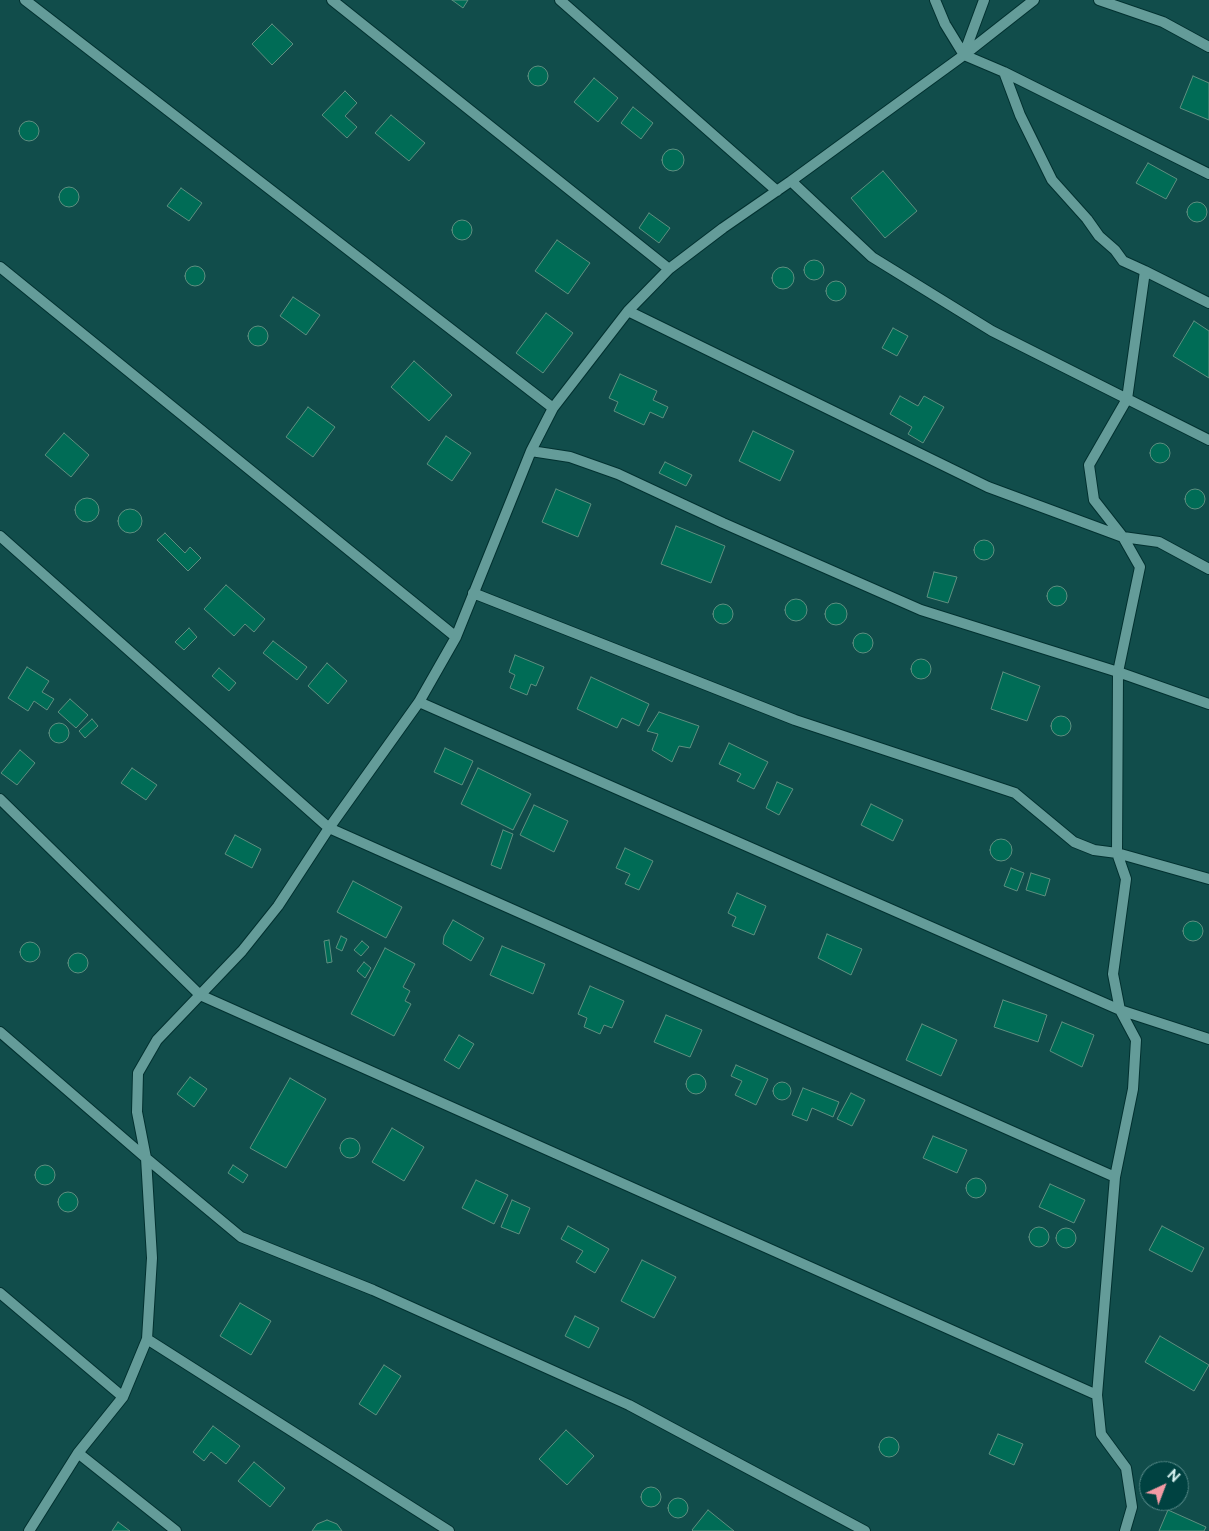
<!DOCTYPE html>
<style>
body{margin:0}
#map{position:relative;width:1209px;height:1531px;overflow:hidden;background:#114d4b;font-family:Raleway,sans-serif}
canvas{display:block}
.north{position:absolute;left:1139px;top:1461px;width:50px;height:50px;box-sizing:border-box;background:#004241;border:1px solid #568988;border-radius:50%;rotate:43deg;font-size:14px;font-weight:700;line-height:20px;text-align:center;color:#d8f4f2}
.north::after{content:'';display:block;margin:auto;width:18px;height:22px;background:#f49aa4;clip-path:polygon(50% 0,100% 100%,50% 72%,0 100%)}
</style>
<div id="map">
<canvas width="1209" height="1531"></canvas>
<div class="north">N</div>
</div>
<script>
const ctx = document.querySelector('canvas').getContext('2d');
ctx.lineJoin = 'round';
function fillPath(path, color) { ctx.fillStyle = color; ctx.fill(path, 'evenodd'); }
const shape = rows => new Path2D(rows.map(r => 'M' + r).join(''));
function strokePath(path, color, width, dash) { ctx.strokeStyle = color; ctx.lineWidth = width; ctx.lineCap = dash ? 'butt' : 'round'; ctx.setLineDash(dash || []); ctx.stroke(path); }
const building = shape([
 [452,0,468,0,463,8,452,0],
 [272,24,293,44,272,65,252,44,272,24],
 '528 76a10 10 0 1 1 20 0a10 10 0 1 1-20 0Z',
 [1193,76,1209,83,1209,120,1180,108,1193,76],
 [594,78,618,98,598,122,574,102,594,78],
 [345,91,357,103,345,116,357,127,347,138,322,115,345,91],
 [633,107,653,123,641,139,621,123,633,107],
 [391,115,425,143,409,161,375,133,391,115],
 '19 131a10 10 0 1 1 20 0a10 10 0 1 1-20 0Z',
 '662 160a11 11 0 1 1 22 0a11 11 0 1 1-22 0Z',
 [1148,163,1177,179,1166,199,1136,183,1148,163],
 [883,171,917,211,885,238,851,198,883,171],
 '59 197a10 10 0 1 1 20 0a10 10 0 1 1-20 0Z',
 [181,188,202,203,189,221,167,206,181,188],
 '1187 212a10 10 0 1 1 20 0a10 10 0 1 1-20 0Z',
 [649,213,670,228,659,243,639,228,649,213],
 '452 230a10 10 0 1 1 20 0a10 10 0 1 1-20 0Z',
 [557,240,590,263,568,294,535,271,557,240],
 '804 270a10 10 0 1 1 20 0a10 10 0 1 1-20 0Z',
 '185 276a10 10 0 1 1 20 0a10 10 0 1 1-20 0Z',
 '772 278a11 11 0 1 1 22 0a11 11 0 1 1-22 0Z',
 '826 291a10 10 0 1 1 20 0a10 10 0 1 1-20 0Z',
 [293,297,320,315,306,335,280,316,293,297],
 [546,313,573,333,543,373,516,353,546,313],
 [1194,321,1209,331,1209,378,1173,356,1194,321],
 '248 336a10 10 0 1 1 20 0a10 10 0 1 1-20 0Z',
 [893,328,908,336,897,356,882,348,893,328],
 [414,361,452,395,429,421,391,387,414,361],
 [620,374,657,391,653,400,668,407,663,418,650,412,644,425,614,411,618,402,609,398,620,374],
 [900,396,918,406,924,396,944,407,923,443,908,434,912,427,890,414,900,396],
 [308,407,335,427,313,457,286,437,308,407],
 [753,431,794,451,780,481,739,461,753,431],
 [64,433,89,455,71,477,45,455,64,433],
 [446,436,471,453,452,481,427,464,446,436],
 '1150 453a10 10 0 1 1 20 0a10 10 0 1 1-20 0Z',
 [665,462,692,475,686,486,659,473,665,462],
 [556,489,591,504,578,537,542,522,556,489],
 '1185 499a10 10 0 1 1 20 0a10 10 0 1 1-20 0Z',
 '75 510a12 12 0 1 1 24 0a12 12 0 1 1-24 0Z',
 '118 521a12 12 0 1 1 24 0a12 12 0 1 1-24 0Z',
 [676,526,725,546,711,583,661,564,676,526],
 [165,533,185,553,190,547,201,558,188,571,157,540,165,533],
 '974 550a10 10 0 1 1 20 0a10 10 0 1 1-20 0Z',
 [934,572,957,577,948,603,927,597,934,572],
 [226,585,265,619,254,632,245,624,234,636,204,609,226,585],
 '1047 596a10 10 0 1 1 20 0a10 10 0 1 1-20 0Z',
 '785 610a11 11 0 1 1 22 0a11 11 0 1 1-22 0Z',
 '825 614a11 11 0 1 1 22 0a11 11 0 1 1-22 0Z',
 '713 614a10 10 0 1 1 20 0a10 10 0 1 1-20 0Z',
 [189,628,197,637,184,650,175,642,189,628],
 '853 643a10 10 0 1 1 20 0a10 10 0 1 1-20 0Z',
 [273,641,307,667,297,680,263,653,273,641],
 [515,655,544,667,536,686,531,684,527,695,510,688,515,675,509,672,515,655],
 '911 669a10 10 0 1 1 20 0a10 10 0 1 1-20 0Z',
 [327,663,347,681,328,704,308,686,327,663],
 [27,667,49,681,42,692,54,699,47,710,34,701,28,711,8,698,27,667],
 [219,668,236,683,229,691,212,676,219,668],
 [1003,672,1040,686,1027,721,991,709,1003,672],
 [591,677,649,704,639,726,622,718,617,728,577,709,591,677],
 [70,699,88,715,76,728,58,712,70,699],
 [659,712,699,726,690,748,679,746,672,762,652,750,658,734,647,731,659,712],
 '1051 726a10 10 0 1 1 20 0a10 10 0 1 1-20 0Z',
 [92,719,98,726,85,738,79,731,92,719],
 '49 733a10 10 0 1 1 20 0a10 10 0 1 1-20 0Z',
 [729,743,768,762,754,789,737,781,741,774,719,764,729,743],
 [445,748,473,761,462,785,434,772,445,748],
 [20,750,35,763,17,785,1,773,20,750],
 [132,768,157,785,146,800,121,783,132,768],
 [478,768,531,794,513,830,461,804,478,768],
 [777,782,793,789,779,815,766,808,777,782],
 [871,804,903,820,893,841,861,825,871,804],
 [534,805,568,821,554,852,520,835,534,805],
 [503,830,513,834,501,869,491,865,503,830],
 [235,835,261,849,252,868,225,854,235,835],
 '990 850a11 11 0 1 1 22 0a11 11 0 1 1-22 0Z',
 [625,848,653,861,639,890,625,884,630,874,616,868,625,848],
 [1011,868,1024,873,1017,891,1004,886,1011,868],
 [1031,873,1050,879,1045,896,1026,890,1031,873],
 [353,881,402,907,386,938,337,912,353,881],
 [737,893,766,906,754,935,732,926,736,917,728,913,737,893],
 [453,920,484,938,471,961,443,944,444,936,453,920],
 '1183 931a10 10 0 1 1 20 0a10 10 0 1 1-20 0Z',
 [827,934,862,949,851,975,818,958,827,934],
 [341,936,347,939,342,951,336,948,341,936],
 [329,940,332,962,327,963,324,941,329,940],
 [362,941,369,947,361,956,354,950,362,941],
 '20 952a10 10 0 1 1 20 0a10 10 0 1 1-20 0Z',
 [502,946,545,964,533,994,490,975,502,946],
 [385,948,415,964,403,987,410,991,405,1001,411,1004,394,1036,351,1014,385,948],
 '68 963a10 10 0 1 1 20 0a10 10 0 1 1-20 0Z',
 [364,962,371,968,365,978,357,971,364,962],
 [590,986,624,1001,612,1028,604,1025,600,1034,584,1027,587,1018,578,1014,590,986],
 [1003,1000,1047,1015,1038,1042,994,1027,1003,1000],
 [666,1015,702,1030,690,1057,654,1042,666,1015],
 [1062,1022,1094,1035,1082,1067,1050,1051,1062,1022],
 [922,1024,957,1040,941,1076,906,1060,922,1024],
 [459,1035,474,1044,459,1069,444,1060,459,1035],
 [736,1065,768,1079,756,1105,735,1095,742,1081,731,1076,736,1065],
 '686 1084a10 10 0 1 1 20 0a10 10 0 1 1-20 0Z',
 [190,1077,207,1089,194,1107,177,1094,190,1077],
 [290,1078,326,1099,286,1168,250,1148,290,1078],
 '773 1091a9 9 0 1 1 18 0a9 9 0 1 1-18 0Z',
 [803,1088,839,1102,833,1117,812,1108,807,1121,792,1115,803,1088],
 [851,1093,865,1100,852,1126,837,1119,851,1093],
 [392,1128,424,1147,404,1181,372,1162,392,1128],
 [933,1136,967,1150,957,1173,923,1158,933,1136],
 '340 1148a10 10 0 1 1 20 0a10 10 0 1 1-20 0Z',
 [233,1165,248,1175,243,1183,228,1173,233,1165],
 '35 1175a10 10 0 1 1 20 0a10 10 0 1 1-20 0Z',
 '966 1188a10 10 0 1 1 20 0a10 10 0 1 1-20 0Z',
 [476,1180,508,1195,494,1224,462,1208,476,1180],
 [1050,1184,1085,1200,1074,1223,1039,1207,1050,1184],
 '58 1202a10 10 0 1 1 20 0a10 10 0 1 1-20 0Z',
 [512,1200,530,1208,519,1234,501,1227,512,1200],
 [568,1226,609,1249,595,1273,576,1262,583,1251,561,1239,568,1226],
 [1162,1226,1204,1248,1192,1272,1149,1250,1162,1226],
 '1029 1237a10 10 0 1 1 20 0a10 10 0 1 1-20 0Z',
 '1056 1238a10 10 0 1 1 20 0a10 10 0 1 1-20 0Z',
 [642,1260,676,1277,654,1318,621,1301,642,1260],
 [240,1303,271,1321,251,1355,220,1336,240,1303],
 [575,1316,599,1328,589,1348,565,1336,575,1316],
 [1160,1336,1209,1365,1194,1391,1145,1362,1160,1336],
 [384,1365,401,1376,376,1415,359,1404,384,1365],
 [213,1426,240,1446,226,1464,211,1452,204,1461,193,1452,213,1426],
 [566,1430,594,1456,567,1485,539,1459,566,1430],
 [998,1434,1023,1444,1014,1465,989,1454,998,1434],
 '879 1447a10 10 0 1 1 20 0a10 10 0 1 1-20 0Z',
 [254,1462,285,1488,270,1507,238,1481,254,1462],
 '641 1497a10 10 0 1 1 20 0a10 10 0 1 1-20 0Z',
 '668 1508a10 10 0 1 1 20 0a10 10 0 1 1-20 0Z',
 [708,1510,734,1531,693,1531,692,1530,708,1510],
 [1168,1510,1206,1527,1204,1531,1159,1531,1168,1510],
 [327,1520,337,1524,342,1531,312,1531,317,1524,327,1520],
 [118,1522,130,1531,112,1531,118,1522]
]);
const street = shape([
 [25,0,553,408],
 [332,0,669,269],
 [560,0,777,191],
 [935,0,945,24,964,55,1004,72,1020,115,1052,180,1087,219,1099,236,1115,250,1123,261,1145,271,1127,399,1089,465,1094,500,1123,537,1140,567,1118,672,1117,853,1126,879,1113,974,1120,1010,1136,1040,1133,1089,1115,1177,1097,1395,1101,1434,1126,1468,1132,1507,1125,1531],
 [1099,0,1163,22,1209,47],
 [964,54,984,0],
 [1004,72,1209,174],
 [791,181,872,257,992,331,1209,440],
 [0,267,456,637],
 [1145,271,1209,303],
 [628,311,988,487,1123,537,1159,542,1209,569],
 [531,451,570,457,618,474,723,523,921,610,1118,672,1209,704],
 [0,536,329,828,1115,1177],
 [473,593,795,720,1015,793,1074,842,1094,850,1117,853,1209,879],
 [419,702,1120,1010,1209,1039],
 [0,799,200,995,1097,1395],
 [0,1032,146,1158,241,1237,373,1290,629,1405,865,1531],
 [0,1293,123,1397],
 [147,1339,449,1531],
 [78,1453,176,1531],
 [29,1531,78,1453,123,1397,147,1339,152,1258,146,1158,137,1112,138,1073,157,1040,242,951,278,906,329,828,419,702,456,637,531,451,553,408,628,311,669,269,723,228,791,181,964,55,1034,0]
]);
fillPath(building, '#006c56');
strokePath(building, '#5e8f80', 1);
strokePath(street, '#023130', 12);
strokePath(street, '#649c99', 10);
</script>
